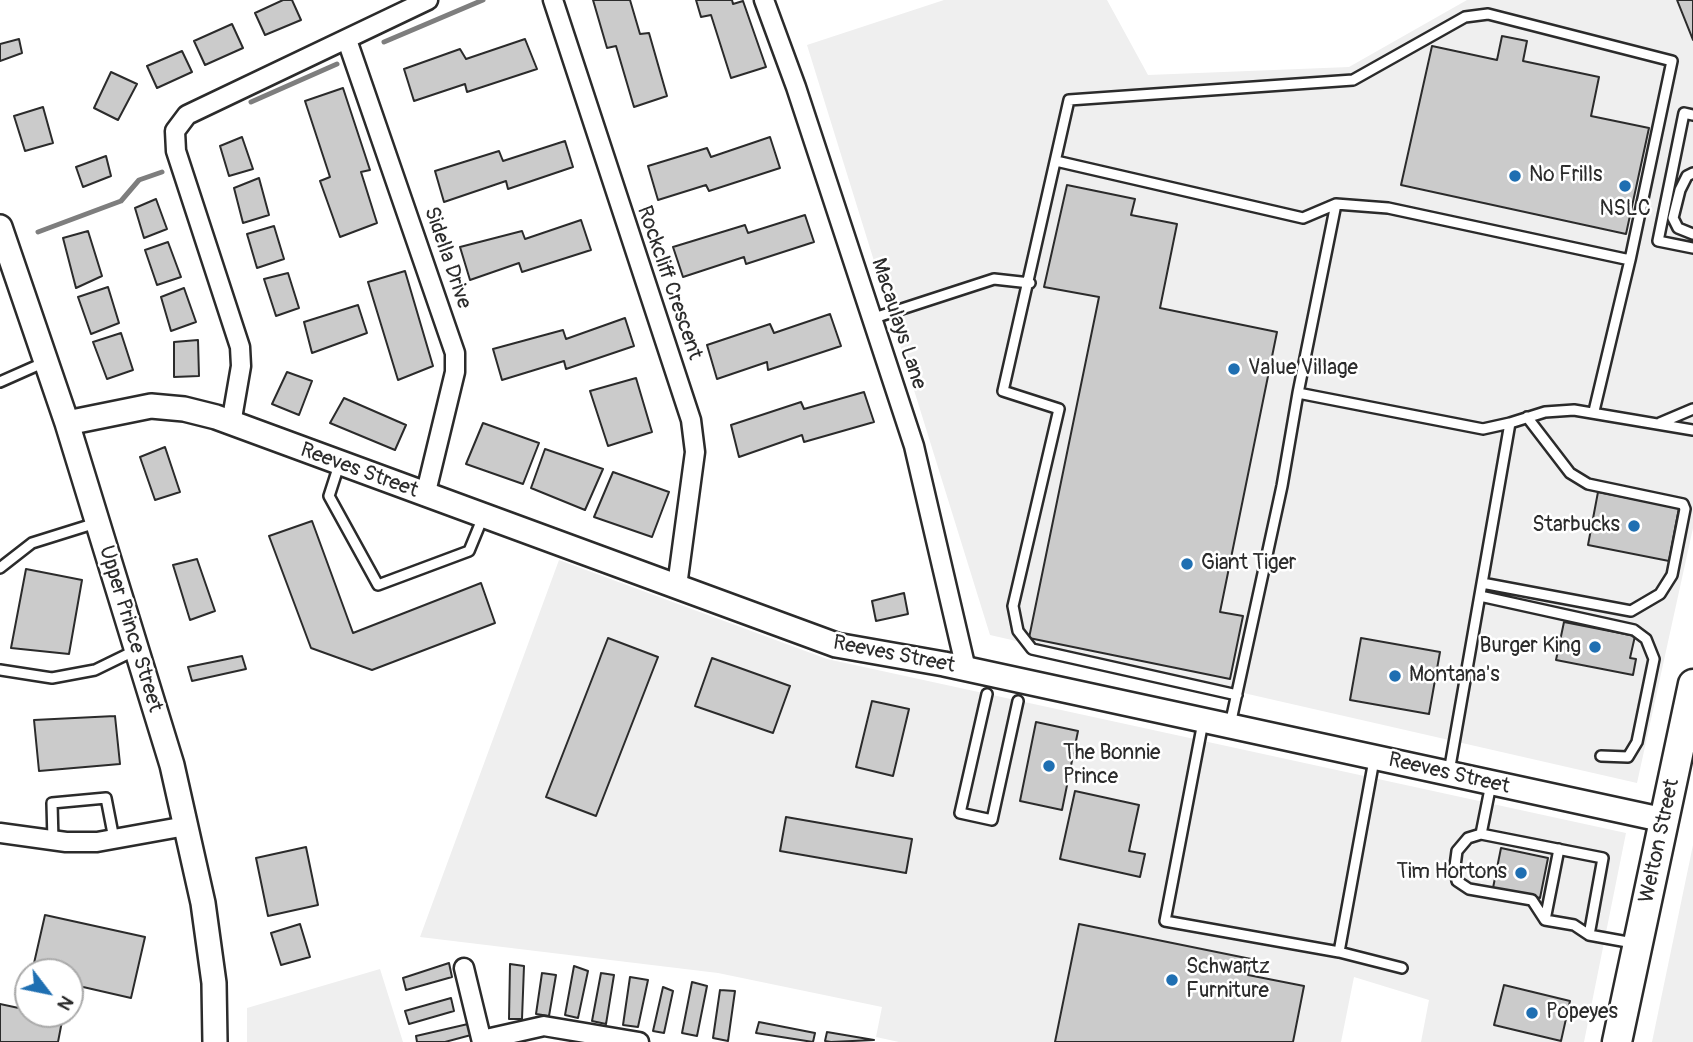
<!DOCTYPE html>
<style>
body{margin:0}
#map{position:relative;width:1693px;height:1042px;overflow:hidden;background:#fff;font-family:Pangolin,sans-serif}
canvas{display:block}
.north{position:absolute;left:14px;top:958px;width:70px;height:70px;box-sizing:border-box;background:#fff;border:2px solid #aaa;border-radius:50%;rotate:122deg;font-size:19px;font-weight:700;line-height:28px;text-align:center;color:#2b2b2b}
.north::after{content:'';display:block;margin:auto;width:24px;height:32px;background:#1f6fb2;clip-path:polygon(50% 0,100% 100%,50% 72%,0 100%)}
</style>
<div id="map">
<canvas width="1693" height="1042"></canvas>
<div class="north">N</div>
</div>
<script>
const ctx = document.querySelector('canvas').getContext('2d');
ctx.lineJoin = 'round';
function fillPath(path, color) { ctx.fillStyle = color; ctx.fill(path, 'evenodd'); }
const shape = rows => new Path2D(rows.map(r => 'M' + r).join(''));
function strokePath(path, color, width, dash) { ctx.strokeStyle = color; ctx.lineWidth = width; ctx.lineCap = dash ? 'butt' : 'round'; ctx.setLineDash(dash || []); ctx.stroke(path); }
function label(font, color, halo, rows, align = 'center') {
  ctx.font = font + ' Pangolin,sans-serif'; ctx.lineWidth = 5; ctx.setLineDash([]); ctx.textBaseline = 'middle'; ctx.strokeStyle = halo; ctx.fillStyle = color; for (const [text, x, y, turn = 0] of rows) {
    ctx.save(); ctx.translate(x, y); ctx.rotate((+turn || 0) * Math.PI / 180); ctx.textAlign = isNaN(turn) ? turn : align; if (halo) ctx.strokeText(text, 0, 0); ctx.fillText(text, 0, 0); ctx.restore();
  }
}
const built = shape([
 [944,0,1107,0,1148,75,1349,67,1467,0,1693,0,1693,528,1637,783,990,635,807,45],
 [559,560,827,659,1626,833,1584,1042,1421,1042,1429,1000,1354,977,1341,1042,899,1042,876,1037,882,1007,718,973,420,937],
 [1693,845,1693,1042,1652,1042],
 [380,969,403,1042,247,1042,247,1008]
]);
const stream = shape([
 [384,42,483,0],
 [251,102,337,64],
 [38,232,121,201,139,180,162,172]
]);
const building = shape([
 [283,0,292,0,301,20,265,35,255,13,283,0],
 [593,0,630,0,640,34,649,33,667,96,634,107,616,46,607,48,593,0],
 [696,0,732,0,733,4,743,1,766,67,731,78,711,15,701,17,696,0],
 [1677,0,1693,0,1693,40,1677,0],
 [232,24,243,48,205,65,194,41,232,24],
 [1502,36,1527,41,1523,61,1599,77,1591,116,1649,128,1626,234,1401,185,1432,46,1497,60,1502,36],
 [19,39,22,53,0,61,0,44,19,39],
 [525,39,537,69,467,92,465,84,414,101,404,69,460,49,466,59,525,39],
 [182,51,192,72,157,88,147,66,182,51],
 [111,72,137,84,118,120,94,108,111,72],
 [343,88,370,170,361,172,377,223,340,237,320,181,330,177,305,101,343,88],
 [43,107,53,143,25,151,14,116,43,107],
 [242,137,253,169,229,176,220,146,242,137],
 [770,137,780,168,709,191,706,185,658,200,648,166,707,148,711,157,770,137],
 [565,141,573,167,508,189,506,181,444,202,435,171,499,151,503,161,565,141],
 [106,156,111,176,83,187,76,167,106,156],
 [259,178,269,215,243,223,234,188,259,178],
 [1067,185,1135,199,1131,215,1177,224,1160,308,1277,332,1220,612,1243,616,1230,679,1029,638,1099,297,1044,287,1067,185],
 [156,199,167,229,144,238,135,208,156,199],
 [805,215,814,242,746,264,744,257,683,277,673,247,745,225,748,233,805,215],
 [581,220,591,250,522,272,519,263,470,280,460,247,522,231,525,239,581,220],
 [274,226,284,259,257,268,247,234,274,226],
 [88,231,102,276,76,288,63,238,88,231],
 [168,242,181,277,157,285,145,250,168,242],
 [405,271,433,366,398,380,368,282,405,271],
 [288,273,299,308,276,316,264,279,288,273],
 [108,287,119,323,91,334,78,297,108,287],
 [184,288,196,322,171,331,161,297,184,288],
 [358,305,367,333,312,353,304,322,358,305],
 [830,314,841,346,768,370,767,362,717,379,707,345,770,324,774,333,830,314],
 [625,318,634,346,566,369,564,361,502,380,493,349,563,330,566,339,625,318],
 [121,333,133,370,107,379,93,342,121,333],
 [198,340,199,376,174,377,174,342,198,340],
 [287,372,312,381,299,415,272,404,287,372],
 [636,378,652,432,608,446,590,391,636,378],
 [864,392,874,422,804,442,802,435,739,457,731,425,801,402,804,409,864,392],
 [344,398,406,425,395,450,330,423,344,398],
 [483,423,539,443,523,484,466,464,483,423],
 [165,447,180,492,155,500,140,457,165,447],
 [545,449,603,469,585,510,531,488,545,449],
 [613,472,669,492,652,537,594,517,613,472],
 [1598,492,1679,508,1669,561,1588,545,1598,492],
 [312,521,353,633,481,583,495,623,372,670,311,648,269,536,312,521],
 [197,559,215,611,190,620,173,565,197,559],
 [26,569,82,580,69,654,11,648,26,569],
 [904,593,908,614,876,621,872,601,904,593],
 [1564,622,1635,636,1630,658,1636,659,1633,675,1556,660,1564,622],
 [608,638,658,657,596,816,546,797,608,638],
 [1361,638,1440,652,1429,714,1350,700,1361,638],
 [242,656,246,669,192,681,188,667,242,656],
 [712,658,790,686,773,733,695,706,712,658],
 [872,701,909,709,893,776,856,767,872,701],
 [115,716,120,764,39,771,34,720,115,716],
 [1036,722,1078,731,1062,810,1020,801,1036,722],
 [1075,791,1139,805,1129,851,1145,854,1140,877,1060,859,1075,791],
 [786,817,912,839,906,873,780,851,786,817],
 [306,847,318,905,268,916,256,858,306,847],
 [1501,848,1548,858,1540,898,1493,888,1501,848],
 [45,915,145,937,131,998,70,984,70,972,32,972,45,915],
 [300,924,310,957,281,965,271,933,300,924],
 [1079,924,1251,959,1248,975,1304,986,1293,1042,1055,1042,1079,924],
 [449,963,452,977,406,990,403,978,449,963],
 [510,964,524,966,522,1019,509,1019,510,964],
 [574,966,588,971,578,1018,565,1015,574,966],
 [542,973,556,975,549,1016,536,1014,542,973],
 [601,973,614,975,606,1024,592,1021,601,973],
 [630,977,648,980,638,1027,623,1025,630,977],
 [692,982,707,986,697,1036,682,1033,692,982],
 [1504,985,1570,1001,1561,1041,1494,1025,1504,985],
 [663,987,673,991,664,1033,653,1031,663,987],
 [720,990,735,991,728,1041,713,1038,720,990],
 [451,998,454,1011,409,1024,405,1011,451,998],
 [0,1004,28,1010,28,1014,63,1016,58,1042,0,1042,0,1004],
 [759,1022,815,1033,813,1042,756,1033,759,1022],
 [468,1024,471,1035,445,1042,417,1042,416,1036,468,1024],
 [827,1032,874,1040,831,1042,825,1041,827,1032]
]);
const service = shape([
 [1693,115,1684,113,1658,241,1693,248],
 [1056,161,1303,218,1336,204],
 [1693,173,1687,176,1680,190,1673,218,1678,228,1693,234],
 [871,319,994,279,1030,283],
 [0,382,45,362],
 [1594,411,1630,260],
 [1660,423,1693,409],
 [339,465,329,496,378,585,469,551,483,517],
 [0,568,32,543,96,523],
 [1482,583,1631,611,1660,594,1672,575,1685,509,1683,504,1588,484,1570,473,1527,417],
 [1480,596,1634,630,1646,639,1654,659,1637,742,1628,757,1601,756],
 [0,670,52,678,95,670,136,650],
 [987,694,960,813,992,820,1018,701],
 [1237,695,1032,649,1018,631,1013,606,1059,409,1003,391,1069,100,1353,80,1465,17,1488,14,1672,61,1630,260,1388,208,1336,204,1298,393],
 [1203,722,1165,921,1339,952,1374,760],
 [1230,725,1282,486,1298,393,1483,429,1510,423],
 [1449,772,1510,423,1545,412,1574,410,1693,430],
 [1481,834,1491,784],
 [53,841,52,803,106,798,114,839],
 [1545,920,1559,849],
 [1589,935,1603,858,1481,834,1468,838,1457,851,1455,866,1457,881,1469,889,1532,900,1545,920,1574,925,1589,935,1633,943],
 [1339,952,1402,968]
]);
const minor = shape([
 [553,0,691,420,695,452,677,586],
 [764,0,796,87,914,446,966,669],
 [347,40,455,353,455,372,425,496],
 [231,424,241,366,240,347,176,151,175,131,187,115,428,0],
 [0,833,66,842,97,842,186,826],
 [464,968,482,1042],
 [482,1040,544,1026,639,1042]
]);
const tertiary = shape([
 [0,227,67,423,172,765,203,903,214,983,215,1042],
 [67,423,151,406,184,409,216,417,836,645,944,664,1664,820]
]);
const primary = shape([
 [1617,1042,1693,684]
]);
const markers = [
 [1515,176,7,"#1f6fb2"],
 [1625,186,7,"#1f6fb2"],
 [1234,369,7,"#1f6fb2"],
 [1634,526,7,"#1f6fb2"],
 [1187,564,7,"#1f6fb2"],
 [1595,647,7,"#1f6fb2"],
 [1395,676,7,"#1f6fb2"],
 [1049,766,7,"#1f6fb2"],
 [1521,873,7,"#1f6fb2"],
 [1172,980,7,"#1f6fb2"],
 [1532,1013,7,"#1f6fb2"]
];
const poiNames = [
 ["No Frills",1529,176],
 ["NSLC",1625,210,"center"],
 ["Value Village",1248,369],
 ["Starbucks",1620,526,"right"],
 ["Giant Tiger",1201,564],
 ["Burger King",1581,647,"right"],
 ["Montana's",1409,676],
 ["The Bonnie",1063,754],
 ["Prince",1063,778],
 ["Tim Hortons",1507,873,"right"],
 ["Schwartz",1186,968],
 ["Furniture",1186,992],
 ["Popeyes",1546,1013]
];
const streetNames = [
 ["Sidella Drive",447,258,71],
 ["Rockcliff Crescent",669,283,71],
 ["Macaulays Lane",898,324,72],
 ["Reeves Street",359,471,20],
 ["Upper Prince Street",130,629,73],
 ["Reeves Street",894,655,11],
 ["Reeves Street",1449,774,13],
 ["Welton Street",1660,841,-78]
];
fillPath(built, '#efefef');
strokePath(stream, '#7e7e7e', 5);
fillPath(building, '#cbcbcb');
strokePath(building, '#2b2b2b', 2);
strokePath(service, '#2b2b2b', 14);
strokePath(minor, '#2b2b2b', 23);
strokePath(tertiary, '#2b2b2b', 28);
strokePath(primary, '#2b2b2b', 33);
strokePath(service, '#fff', 9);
strokePath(minor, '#fff', 18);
strokePath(tertiary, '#fff', 23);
strokePath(primary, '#fff', 28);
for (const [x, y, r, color] of markers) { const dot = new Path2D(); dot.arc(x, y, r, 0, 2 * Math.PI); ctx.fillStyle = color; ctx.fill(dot); strokePath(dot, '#fff', 2.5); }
label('21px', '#2b2b2b', '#fff', poiNames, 'left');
label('21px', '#2b2b2b', '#fff', streetNames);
</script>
